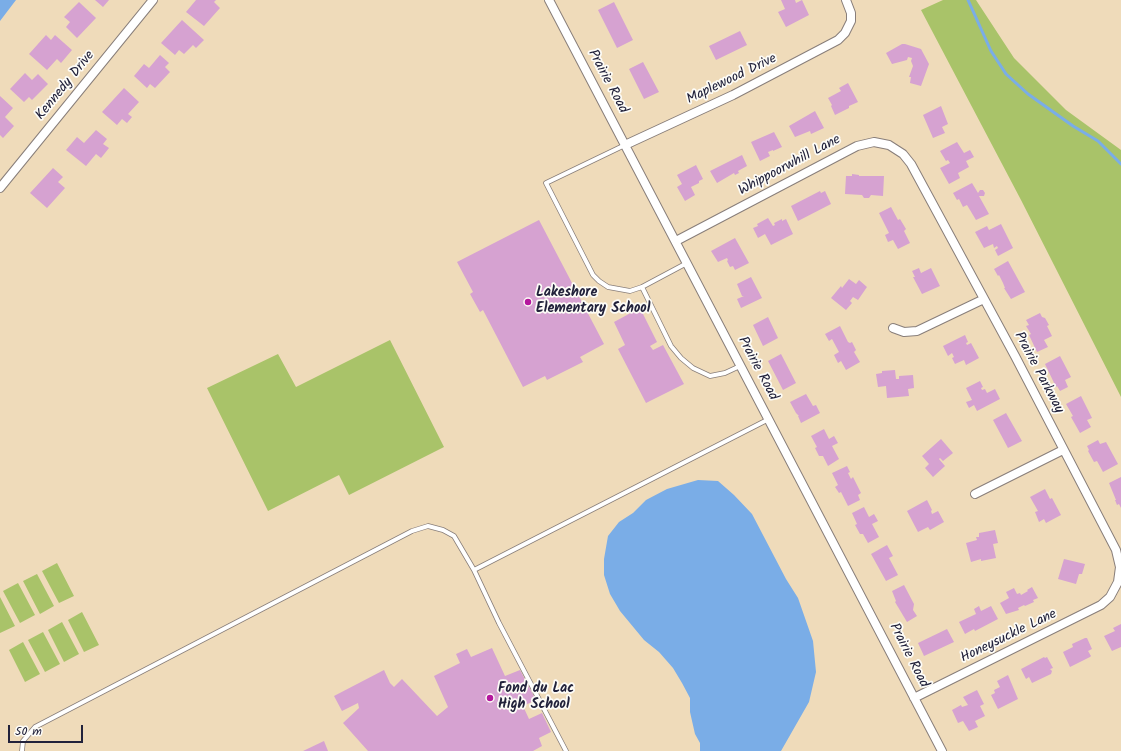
<!DOCTYPE html>
<style>
body{margin:0}
#map{position:relative;width:1121px;height:751px;overflow:hidden;background:#efdbba;font-family:Kalam,sans-serif}
canvas{display:block}
.scale{position:absolute;left:8px;top:725px;width:75px;height:18px;box-sizing:border-box;border:2px solid #22223b;border-top:0;padding-left:5px;font-size:12px;line-height:14px;white-space:nowrap;color:#22223b;-webkit-text-stroke:3px #fdfcf7;paint-order:stroke}
</style>
<div id="map">
<canvas width="1121" height="751"></canvas>
<div class="scale">50 m</div>
</div>
<script>
const ctx = document.querySelector('canvas').getContext('2d');
ctx.lineJoin = 'round';
function fillPath(path, color) { ctx.fillStyle = color; ctx.fill(path, 'evenodd'); }
const shape = rows => new Path2D(rows.map(r => 'M' + r).join(''));
function strokePath(path, color, width, dash) { ctx.strokeStyle = color; ctx.lineWidth = width; ctx.lineCap = dash ? 'butt' : 'round'; ctx.setLineDash(dash || []); ctx.stroke(path); }
function label(font, color, halo, rows, align = 'center') {
  ctx.font = font + ' Kalam,sans-serif'; ctx.lineWidth = 3.5; ctx.setLineDash([]); ctx.textBaseline = 'middle'; ctx.strokeStyle = halo; ctx.fillStyle = color; for (const [text, x, y, turn = 0] of rows) {
    ctx.save(); ctx.translate(x, y); ctx.rotate((+turn || 0) * Math.PI / 180); ctx.textAlign = isNaN(turn) ? turn : align; if (halo) ctx.strokeText(text, 0, 0); ctx.fillText(text, 0, 0); ctx.restore();
  }
}
const green = shape([
 [943,0,976,0,1014,58,1066,110,1121,150,1121,397,1021,200,921,10],
 [390,340,444,447,349,495,339,475,268,511,207,388,278,354,296,387],
 [57,563,74,596,59,603,42,571],
 [37,574,54,606,40,614,23,581],
 [18,583,35,615,20,623,3,591],
 [0,597,15,626,0,633],
 [82,612,99,645,84,652,68,620],
 [62,622,79,654,64,662,48,630],
 [43,632,60,664,45,672,28,640],
 [23,642,40,674,25,682,9,650]
]);
const water = shape([
 [0,0,16,0,0,21],
 [698,480,718,481,734,495,752,514,786,579,798,598,813,641,816,672,809,702,781,751,700,751,700,743,695,734,690,712,690,698,682,683,673,668,659,652,644,640,620,611,610,594,604,575,604,559,608,536,619,522,633,513,646,500,667,489]
]);
const stream = shape([
 [968,0,991,51,1006,74,1028,94,1073,126,1098,141,1121,164]
]);
const building = shape([
 [95,0,109,0,103,7],
 [196,0,216,0,214,2,220,8,204,26,186,12],
 [781,0,795,0,796,3,802,0,809,15,786,27,778,12,785,9],
 [79,2,96,18,77,38,66,27,70,22,64,17],
 [614,2,633,40,617,48,598,10],
 [182,20,204,40,196,48,193,45,184,54,179,50,175,55,161,43],
 [740,31,747,45,716,60,709,46],
 [46,35,51,40,55,35,72,50,61,63,57,59,47,70,29,54],
 [902,44,905,44,921,49,929,64,921,86,910,83,911,77,909,77,913,66,911,61,912,58,908,57,907,60,892,64,886,53],
 [160,55,169,63,165,67,170,72,155,88,150,84,147,88,134,76,144,64,149,68],
 [643,62,659,92,644,99,629,69],
 [25,73,32,80,38,74,48,84,32,100,29,97,24,102,10,89],
 [848,83,858,102,849,106,849,108,835,115,831,106,832,105,828,98,841,91,839,88],
 [124,88,139,102,128,114,132,117,127,123,122,119,117,125,102,112],
 [0,96,13,108,5,117,14,126,3,138,0,135],
 [941,106,948,124,942,127,945,133,933,138,923,115],
 [815,111,824,128,811,134,810,131,795,137,789,126],
 [96,130,107,139,103,144,109,148,101,158,96,154,86,166,66,150,77,137,84,143],
 [774,132,782,147,773,151,773,150,768,152,770,156,760,161,751,142],
 [957,142,964,153,970,150,974,157,966,161,969,167,958,173,960,178,949,184,940,168,950,163,948,160,946,161,940,151],
 [742,155,747,166,738,171,739,173,735,175,734,173,717,183,710,171],
 [696,165,703,179,699,181,699,183,691,187,695,195,685,201,677,187,682,184,677,175],
 [53,168,63,177,58,182,65,188,47,208,30,193],
 [852,174,859,175,859,176,884,176,883,196,871,195,869,198,864,198,862,195,845,194,846,176,852,176],
 [972,183,978,193,980,190,983,190,985,193,984,196,979,196,989,214,976,220,967,205,963,207,959,199,957,200,953,193],
 [820,191,821,193,825,191,831,204,798,221,791,206],
 [891,207,898,220,900,219,906,229,904,231,910,243,898,249,893,240,888,242,885,235,889,233,879,213],
 [768,218,773,226,775,225,774,223,782,219,782,221,786,219,793,234,771,245,765,234,758,238,753,228,758,226,757,224],
 [539,220,604,344,580,357,583,362,547,380,545,376,523,387,483,310,480,312,470,294,473,292,457,262],
 [1001,224,1013,248,998,256,995,250,998,248,997,246,994,248,993,244,984,248,975,232,987,226,989,230],
 [735,238,749,263,735,270,733,266,730,267,727,261,728,260,727,258,718,262,711,251],
 [1008,261,1025,292,1011,299,1004,288,1005,288,1003,283,999,275,998,276,994,269],
 [919,268,921,273,931,268,940,286,922,294,913,277,915,277,912,271],
 [751,277,762,298,741,308,737,299,744,296,742,296,737,284],
 [849,279,856,284,859,280,867,287,858,300,853,297,850,301,852,303,846,310,831,298,841,286,842,288],
 [640,308,657,342,650,346,653,350,663,345,684,384,646,403,618,349,625,345,614,322],
 [1040,313,1042,317,1045,318,1049,325,1047,326,1052,336,1044,340,1048,347,1037,352,1029,335,1031,334,1026,326,1029,325,1026,320],
 [768,317,778,338,763,346,753,325],
 [840,326,848,342,850,343,852,342,856,350,854,352,860,362,846,370,841,361,838,363,834,355,839,352,832,339,829,341,825,334],
 [965,335,968,342,966,343,967,345,971,343,979,358,966,365,964,360,955,364,952,358,954,357,952,353,948,356,943,346],
 [781,354,796,383,783,390,768,361],
 [1060,356,1071,377,1065,380,1068,387,1060,391,1057,386,1056,387,1045,364],
 [895,370,896,379,899,379,899,376,913,375,914,388,908,389,909,396,887,398,886,386,878,387,876,374,882,373,882,371],
 [980,381,983,387,981,388,982,390,985,389,987,393,995,389,1000,399,977,411,974,405,969,408,966,402,972,400,966,388],
 [806,394,813,406,816,405,820,413,801,423,798,416,799,416,796,413,790,402],
 [1081,396,1092,418,1087,420,1091,427,1080,433,1071,417,1073,416,1066,404],
 [1006,413,1022,441,1008,448,993,420],
 [824,429,829,439,834,436,838,443,832,446,839,459,828,466,823,456,819,456,815,448,817,447,811,436],
 [941,439,953,453,943,461,940,458,939,459,945,466,933,477,925,468,929,464,922,456],
 [1098,440,1100,444,1106,442,1118,464,1103,472,1097,461,1094,462,1088,451,1089,450,1087,446],
 [847,466,850,472,848,473,851,479,853,477,861,493,858,495,860,500,848,506,841,492,839,493,835,487,838,485,832,473],
 [1121,477,1121,508,1119,504,1117,505,1115,500,1116,500,1109,483],
 [1045,489,1050,499,1052,498,1061,515,1046,523,1044,519,1039,522,1035,512,1038,511,1030,497],
 [927,500,932,510,931,511,932,514,938,511,944,522,930,530,928,527,918,532,907,511],
 [864,507,869,517,874,514,878,521,872,524,879,537,868,543,863,534,860,534,855,525,857,524,852,513],
 [995,530,998,543,993,544,996,558,981,561,981,559,971,562,966,543,977,540,976,537,979,537,979,533],
 [887,545,893,556,889,558,898,575,886,581,871,554],
 [1064,559,1085,564,1082,574,1079,574,1076,584,1058,579],
 [904,585,914,604,913,610,917,616,907,622,895,602,896,601,892,591],
 [1032,587,1038,598,1033,600,1034,602,1025,606,1024,605,1018,608,1019,610,1006,614,1000,603,1009,598,1006,592,1014,588,1017,594,1020,593,1021,595,1028,591,1027,590],
 [979,606,981,611,991,606,998,619,975,631,974,629,965,634,959,622,976,614,974,609],
 [1121,624,1121,647,1112,651,1104,636,1115,631,1113,628],
 [947,629,954,642,924,656,918,643],
 [1085,638,1087,638,1092,649,1088,651,1091,656,1090,657,1070,667,1063,652,1073,647,1072,644],
 [492,648,505,676,520,670,536,700,523,706,529,719,542,713,551,732,539,738,542,746,533,751,368,751,343,723,359,708,358,703,342,711,334,696,384,670,390,683,394,687,402,679,437,716,448,707,434,676,460,663,456,654,467,649,471,657],
 [1044,657,1045,658,1047,657,1053,668,1050,669,1052,671,1051,674,1032,683,1029,677,1026,679,1021,669],
 [1008,675,1018,699,998,709,991,695,995,693,994,690,1000,687,997,681],
 [977,690,984,704,980,706,985,716,975,721,978,727,969,731,963,721,958,723,952,710,961,705,962,707,968,705,963,697],
 [324,741,328,751,303,751]
]);
const lane = shape([
 [625,145,546,183,593,275,599,281,608,287,630,291,642,287],
 [687,263,642,287,671,346,681,358,693,368,710,376,725,373,740,366],
 [474,570,769,419],
 [22,751,23,741,35,727,412,531,428,526,443,530,454,536,474,570,499,623,566,751]
]);
const street = shape([
 [549,0,942,751],
 [625,145,733,95,838,40,845,33,851,21,851,13,846,0],
 [0,188,153,0],
 [676,241,857,146,874,142,889,145,903,154,911,164,1015,356,1116,550,1120,567,1118,582,1110,597,1101,605,914,698],
 [893,328,904,332,917,331,984,299],
 [975,494,1063,450]
]);
const markers = [
 [528,302,4,"#b5179e"],
 [490,698,4,"#b5179e"]
];
const streetNames = [
 ["Maplewood Drive",732,80,-26],
 ["Prairie Road",607,82,62],
 ["Kennedy Drive",66,86,-51],
 ["Whippoorwhill Lane",790,166,-28],
 ["Prairie Road",757,369,62],
 ["Prairie Parkway",1038,373,62],
 ["Honeysuckle Lane",1009,637,-26],
 ["Prairie Road",908,656,63]
];
const poiNames = [
 ["Lakeshore",536,294],
 ["Elementary School",536,310],
 ["Fond du Lac",498,690],
 ["High School",498,706]
];
fillPath(green, '#a9c369');
fillPath(water, '#7aade7');
strokePath(stream, '#7aade7', 3);
fillPath(building, '#d6a2d1');
strokePath(lane, '#887e7a', 5.5);
strokePath(street, '#887e7a', 10);
strokePath(lane, '#fff', 4);
strokePath(street, '#fff', 8);
for (const [x, y, r, color] of markers) { const dot = new Path2D(); dot.arc(x, y, r, 0, 2 * Math.PI); ctx.fillStyle = color; ctx.fill(dot); strokePath(dot, '#fdfcf7', 1.5); }
label('14px', '#22223b', '#fdfcf7', streetNames);
label('bold 14px', '#22223b', '#fdfcf7', poiNames, 'left');
</script>
